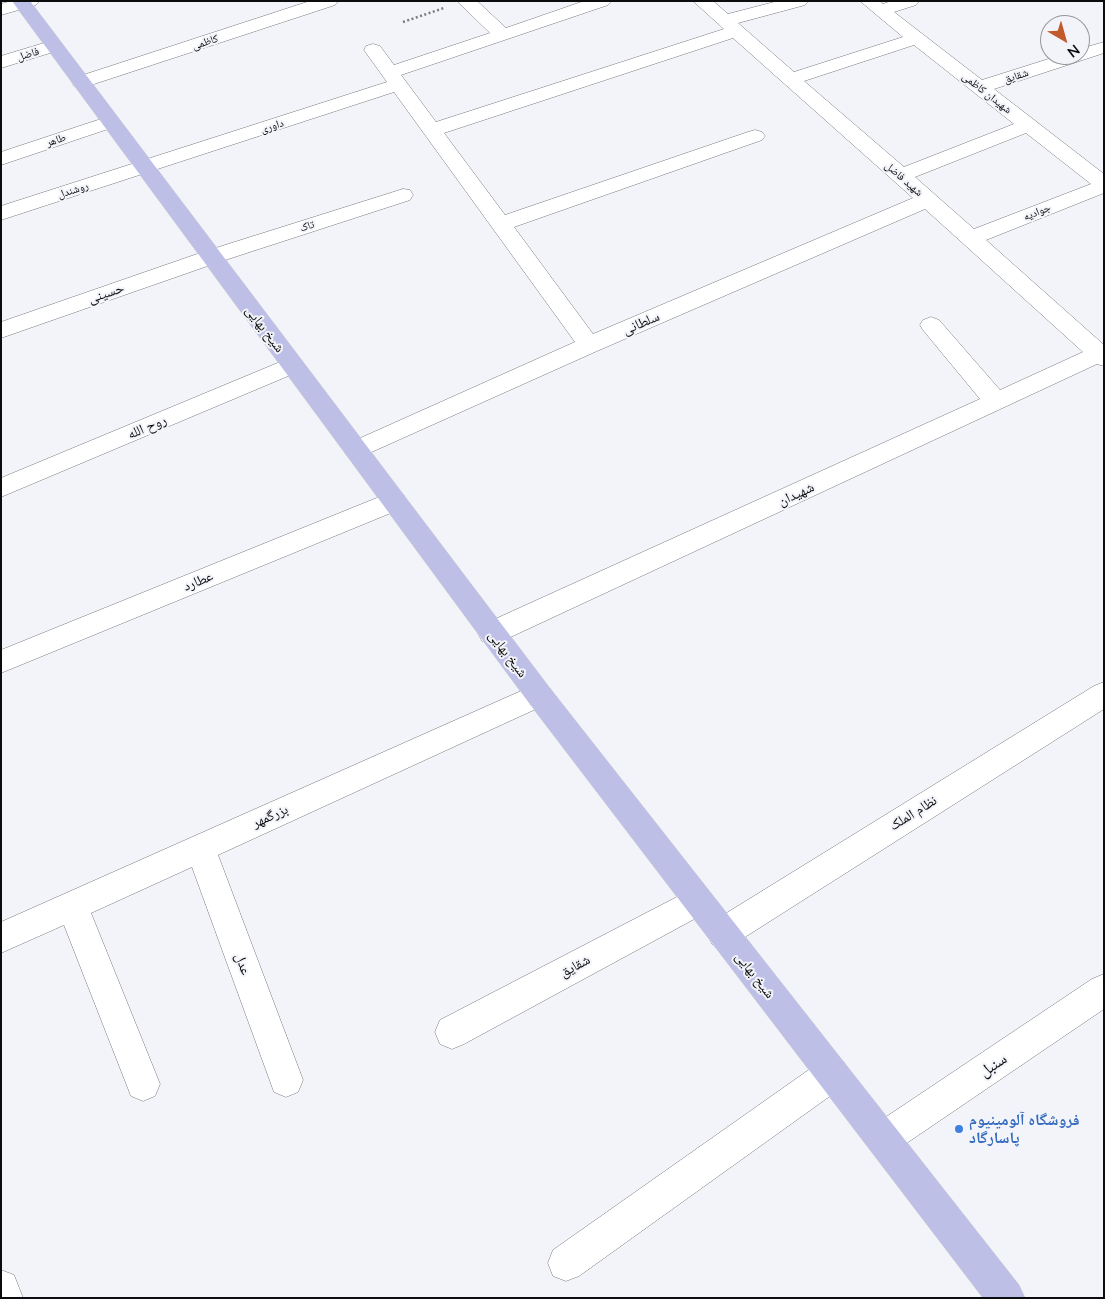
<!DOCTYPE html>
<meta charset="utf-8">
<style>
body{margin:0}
#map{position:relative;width:1105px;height:1299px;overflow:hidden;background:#f2f4f9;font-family:Lato,sans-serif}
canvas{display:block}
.frame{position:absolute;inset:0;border:2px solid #0b0c0d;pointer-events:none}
.north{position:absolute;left:1040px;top:15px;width:50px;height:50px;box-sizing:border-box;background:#f2f4f9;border:1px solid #96979b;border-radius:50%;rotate:142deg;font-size:14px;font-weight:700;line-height:20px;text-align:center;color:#0b0c0d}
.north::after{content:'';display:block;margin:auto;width:18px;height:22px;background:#c15a2d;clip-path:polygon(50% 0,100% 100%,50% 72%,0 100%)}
</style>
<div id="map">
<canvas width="1105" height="1299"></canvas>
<div class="frame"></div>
<div class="north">N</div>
</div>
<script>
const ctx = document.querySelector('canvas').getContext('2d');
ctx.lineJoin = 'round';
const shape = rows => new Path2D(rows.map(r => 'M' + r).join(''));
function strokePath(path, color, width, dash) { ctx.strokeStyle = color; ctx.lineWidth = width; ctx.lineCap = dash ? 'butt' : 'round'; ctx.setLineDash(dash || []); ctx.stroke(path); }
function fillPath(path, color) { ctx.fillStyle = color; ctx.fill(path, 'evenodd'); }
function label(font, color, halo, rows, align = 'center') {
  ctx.font = font + ' Lato,"Noto Naskh Arabic",sans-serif'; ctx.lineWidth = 4; ctx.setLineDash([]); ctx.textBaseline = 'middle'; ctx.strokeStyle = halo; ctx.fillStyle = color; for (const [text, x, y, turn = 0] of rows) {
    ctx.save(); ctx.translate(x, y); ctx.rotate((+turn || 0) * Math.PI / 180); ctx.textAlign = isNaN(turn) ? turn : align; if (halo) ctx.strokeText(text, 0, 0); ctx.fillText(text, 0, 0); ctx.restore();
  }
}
const path = shape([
 [403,22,444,8]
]);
const minor = shape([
 [11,1,39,1,36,5,1,15,1,4,11,1],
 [310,1,338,1,335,5,88,86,81,88,74,86,72,82,74,78,310,1],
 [457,1,477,1,506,28,584,1,611,1,608,5,401,75,436,122,724,29,693,1,713,1,728,14,778,1,808,1,805,5,738,23,794,72,903,37,860,1,880,1,883,4,891,1,919,1,916,5,894,12,982,80,1061,55,1080,55,1080,49,1104,42,1104,53,994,89,1104,174,1104,193,986,240,1104,345,1104,366,1097,364,502,641,492,644,482,641,478,633,482,625,980,399,923,330,920,325,923,320,931,317,939,320,1000,390,1083,352,925,209,597,351,356,459,347,456,344,450,347,444,575,342,394,92,1,220,1,206,387,82,364,50,366,46,373,44,380,46,394,65,490,33,457,1],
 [733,38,913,198,593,334,514,227,762,140,765,136,762,132,755,130,748,132,505,215,444,133,733,38],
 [914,45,1014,124,904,167,804,81,914,45],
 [1026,133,1091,184,974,229,915,177,1026,133],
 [54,40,60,42,63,46,60,50,1,68,1,56,54,40],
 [110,116,117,118,120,122,117,126,1,165,1,152,110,116],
 [403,189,410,190,413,195,410,200,219,262,1,338,1,322,203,252,403,189],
 [292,357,300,359,304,365,300,371,1,497,1,478,292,357],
 [394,491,403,494,407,501,403,508,1,673,1,650,394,491],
 [1104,682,1104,709,734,944,723,948,712,944,707,933,712,922,1094,686,1104,682],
 [539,683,549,687,553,695,549,703,218,855,303,1080,298,1092,286,1097,274,1092,192,867,91,913,160,1084,155,1096,143,1101,131,1096,64,925,1,953,1,922,539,683],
 [698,886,709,891,714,901,709,911,464,1044,452,1049,440,1044,435,1032,440,1020,698,886],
 [1104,974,1104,1009,895,1151,883,1156,871,1151,866,1139,871,1127,1092,979,1104,974],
 [832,1057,844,1062,849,1074,844,1086,579,1276,566,1281,553,1276,548,1263,553,1250,820,1062,832,1057],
 [1,1270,14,1275,23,1298,1,1298,1,1270]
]);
const major = shape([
 [12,1,30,1,549,687,1019,1285,1025,1298,983,1298,529,703,12,1]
]);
const markers = [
 [959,1129,5,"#3f7fe0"]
];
const farStreetnames = [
 ["کاظمی",205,42,-18],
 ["فاضل",28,54,-17],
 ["شقایق",1016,76,-18],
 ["شهیدان کاظمی",987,93,38],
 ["داوری",272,126,-18],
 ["طاهر",56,140,-19],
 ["شهید فاضل",904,179,41],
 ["روشندل",73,190,-18],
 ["جوادیه",1037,212,-22],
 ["تاک",307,226,-18]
];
const streetNames = [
 ["حسینی",106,293,-19],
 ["سلطانی",641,323,-23],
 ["شیخ بهایی",265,329,53],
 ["روح الله",147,427,-23],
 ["شهیدان",796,494,-25],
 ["عطارد",198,581,-22],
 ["شیخ بهایی",508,654,53],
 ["نظام الملک",913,813,-32],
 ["بزرگمهر",270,816,-24],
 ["عدل",243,964,70],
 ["شقایق",575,966,-28],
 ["شیخ بهایی",755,975,52]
];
const nearStreetnames = [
 ["سنبل",993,1065,-34]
];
const nearShopnames = [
 ["فروشگاه آلومینیوم",969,1120],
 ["پاسارگاد",969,1138]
];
strokePath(minor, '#76787c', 1);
strokePath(major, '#cececf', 1);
strokePath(path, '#797a7d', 2.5, [2, 2.5]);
fillPath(minor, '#fff');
fillPath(major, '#bebfe7');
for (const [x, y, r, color] of markers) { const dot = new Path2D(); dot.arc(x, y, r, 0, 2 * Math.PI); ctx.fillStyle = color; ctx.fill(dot); strokePath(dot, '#f2f4f9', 2); }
label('11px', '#0b0c0d', '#f2f4f9', farStreetnames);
label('14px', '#0b0c0d', '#f2f4f9', streetNames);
label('16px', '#0b0c0d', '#f2f4f9', nearStreetnames);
label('bold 16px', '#366cbe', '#f2f4f9', nearShopnames, 'left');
</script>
